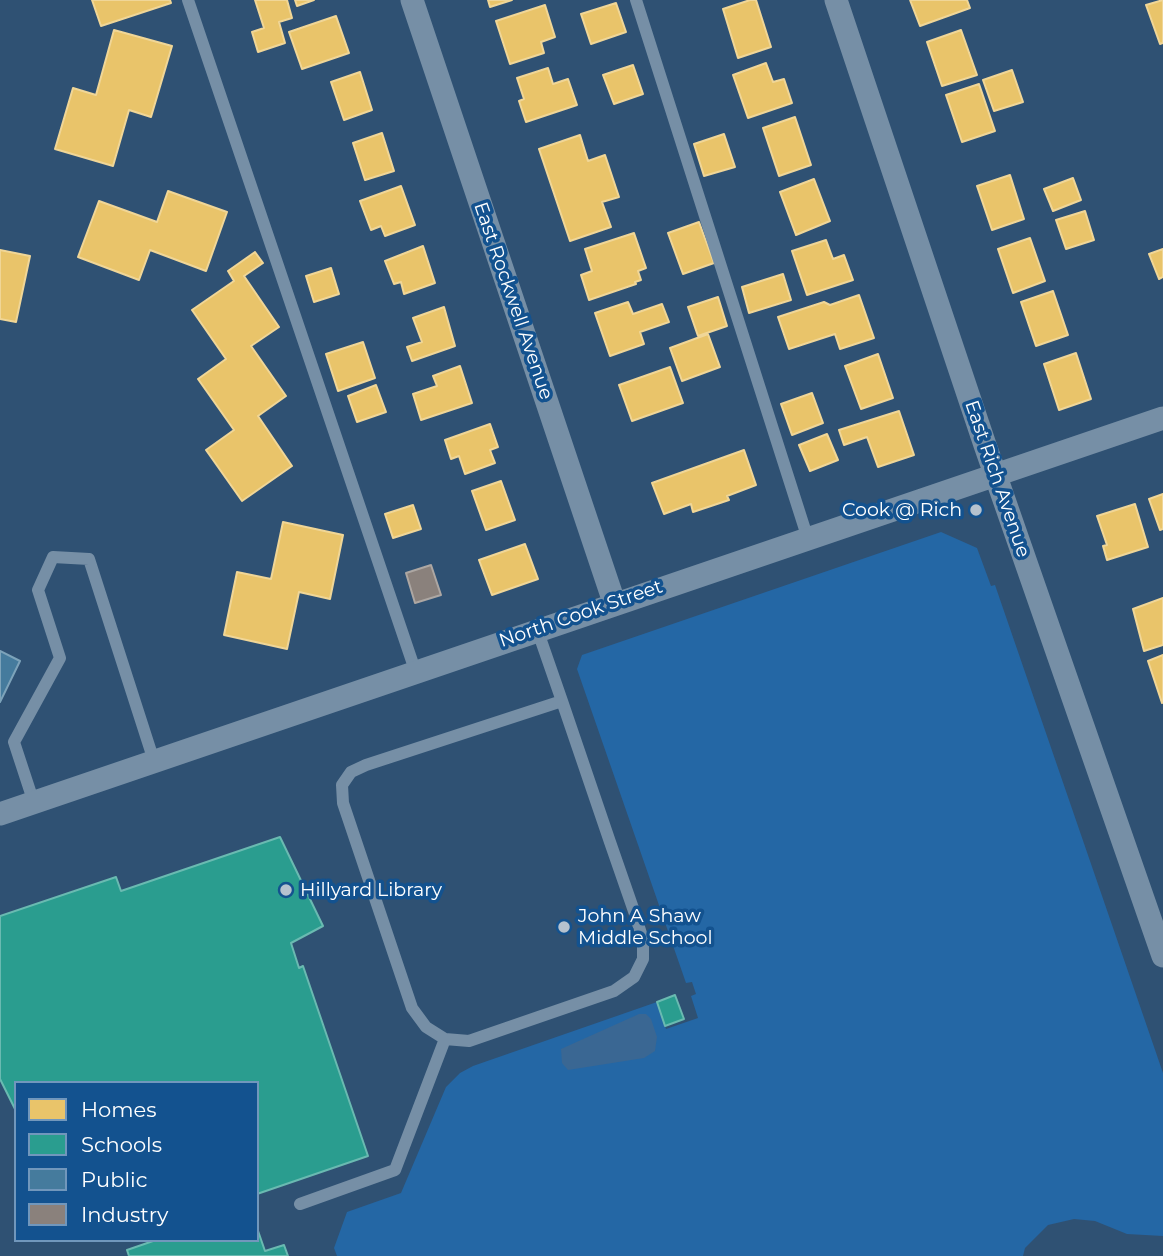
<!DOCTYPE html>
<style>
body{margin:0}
#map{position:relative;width:1163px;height:1256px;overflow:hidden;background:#2f5173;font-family:Montserrat,sans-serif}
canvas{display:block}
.legend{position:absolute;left:14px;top:1081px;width:245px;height:161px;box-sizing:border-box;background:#13528f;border:2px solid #7197bc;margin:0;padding:9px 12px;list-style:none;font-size:21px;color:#fff}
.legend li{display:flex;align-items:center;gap:14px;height:35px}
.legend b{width:35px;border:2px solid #7197bc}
</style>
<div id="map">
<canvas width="1163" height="1256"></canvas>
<ul class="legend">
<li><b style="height:19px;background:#e9c46a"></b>Homes</li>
<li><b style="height:19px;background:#2a9d8f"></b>Schools</li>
<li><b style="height:19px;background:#457b9d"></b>Public</li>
<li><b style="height:19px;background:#8a817c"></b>Industry</li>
</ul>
</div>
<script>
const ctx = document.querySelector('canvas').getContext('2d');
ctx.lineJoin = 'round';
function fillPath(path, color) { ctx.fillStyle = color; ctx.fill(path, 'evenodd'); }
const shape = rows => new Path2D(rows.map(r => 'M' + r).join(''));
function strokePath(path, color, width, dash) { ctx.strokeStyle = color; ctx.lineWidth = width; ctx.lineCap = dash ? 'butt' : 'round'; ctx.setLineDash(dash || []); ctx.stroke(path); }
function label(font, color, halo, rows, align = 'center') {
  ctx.font = font + ' Montserrat,sans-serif'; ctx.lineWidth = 7; ctx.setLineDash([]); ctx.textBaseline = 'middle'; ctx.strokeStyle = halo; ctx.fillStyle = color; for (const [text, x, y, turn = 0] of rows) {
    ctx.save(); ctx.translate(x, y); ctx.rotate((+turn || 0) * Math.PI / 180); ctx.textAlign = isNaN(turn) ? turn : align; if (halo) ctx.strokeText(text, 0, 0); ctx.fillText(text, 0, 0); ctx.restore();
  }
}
const green = shape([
 [941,532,977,548,991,586,995,585,1163,1073,1163,1236,1127,1234,1095,1221,1074,1219,1048,1225,1025,1248,1023,1256,337,1256,334,1248,347,1212,401,1193,446,1087,460,1073,473,1066,657,1002,666,1029,698,1018,691,996,696,994,692,982,686,983,577,669,582,655]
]);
const water = shape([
 [639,1014,646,1014,651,1019,657,1037,655,1051,644,1058,568,1070,562,1063,561,1049]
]);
const homes = shape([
 [92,0,170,0,171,3,101,26,92,0],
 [255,0,287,0,292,18,279,22,285,43,258,52,252,32,264,28,255,0],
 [295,0,314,0,297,6,295,0],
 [488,0,512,0,490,7,488,0],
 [750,0,756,0,771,47,738,58,723,9,750,0],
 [910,0,967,0,970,8,920,26,910,0],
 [1163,0,1163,43,1160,44,1146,5,1163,0],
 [616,3,626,32,591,44,581,14,616,3],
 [545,5,555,37,541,42,544,53,510,64,496,21,545,5],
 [336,16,349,53,302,69,289,32,336,16],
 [114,30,172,46,151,117,129,110,113,166,55,149,73,88,96,95,114,30],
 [961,30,977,75,942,86,927,42,961,30],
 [766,63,773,82,784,79,792,103,748,118,733,75,766,63],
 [633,65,643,94,614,104,603,75,633,65],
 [548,68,553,84,568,79,577,105,526,122,519,101,524,99,517,78,548,68],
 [1012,70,1023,102,994,111,983,80,1012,70],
 [360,72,372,110,344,120,331,82,360,72],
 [979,84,995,131,962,142,946,95,979,84],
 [795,117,811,165,779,176,763,128,795,117],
 [382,133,394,171,365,180,353,143,382,133],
 [724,134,735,167,704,176,694,144,724,134],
 [580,135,588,161,605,155,619,197,602,202,611,227,570,241,539,149,580,135],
 [1010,175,1024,219,992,230,977,186,1010,175],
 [1073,178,1081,200,1053,211,1044,189,1073,178],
 [814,179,830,221,796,235,780,192,814,179],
 [401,186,415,225,385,236,381,226,371,230,360,201,401,186],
 [168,191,227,212,206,271,150,250,139,280,78,257,99,201,157,222,168,191],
 [1085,211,1094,240,1066,249,1056,220,1085,211],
 [699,222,714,263,683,274,668,233,699,222],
 [634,233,646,268,638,271,641,280,635,282,636,284,589,300,581,275,592,271,585,249,634,233],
 [1030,238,1045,281,1013,293,998,249,1030,238],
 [826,240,833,259,844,255,853,280,807,295,792,251,826,240],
 [423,246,435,283,404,294,401,282,394,284,385,261,423,246],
 [1163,249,1163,277,1159,279,1149,254,1163,249],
 [0,250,30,256,16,322,0,319,0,250],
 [255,252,263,263,244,276,279,327,251,346,286,396,258,416,292,466,242,501,206,450,234,430,198,379,226,359,192,310,234,281,228,271,255,252],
 [331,268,339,294,314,302,306,276,331,268],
 [783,274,791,300,749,313,742,287,783,274],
 [1053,291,1068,335,1036,346,1021,302,1053,291],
 [859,295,874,338,840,349,835,334,789,349,778,317,824,302,830,305,859,295],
 [718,297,727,326,698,336,688,307,718,297],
 [628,302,633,314,662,304,669,322,640,332,644,344,610,356,595,313,628,302],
 [444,307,455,346,412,361,407,347,422,342,413,318,444,307],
 [708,334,720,367,682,381,670,348,708,334],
 [363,342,375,378,338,391,326,354,363,342],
 [1076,353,1091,399,1059,410,1044,364,1076,353],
 [878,354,893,398,861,409,845,366,878,354],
 [460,366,472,403,421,420,413,394,437,386,433,376,460,366],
 [670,367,683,403,632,421,619,385,670,367],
 [376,385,386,412,357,422,348,396,376,385],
 [812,393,823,423,792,435,781,404,812,393],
 [899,411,914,455,878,467,867,437,844,445,839,430,899,411],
 [490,424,498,447,490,450,495,463,465,474,459,456,451,459,445,440,490,424],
 [827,434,838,460,810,471,799,445,827,434],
 [744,450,756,485,727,496,729,500,693,512,691,504,664,514,652,483,744,450],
 [501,481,515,520,486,530,472,491,501,481],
 [1163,494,1163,529,1160,530,1149,499,1163,494],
 [1135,504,1148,547,1107,560,1103,546,1107,545,1097,516,1135,504],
 [413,505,421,529,393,538,385,514,413,505],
 [283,522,343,535,330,599,299,592,287,649,224,635,237,572,271,579,283,522],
 [525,544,538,579,492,595,479,560,525,544],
 [1163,598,1163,645,1144,651,1133,609,1163,598],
 [1163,655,1163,702,1162,703,1148,661,1163,655]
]);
const schools = shape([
 [280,837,323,926,291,943,299,968,303,966,368,1156,257,1194,257,1083,16,1083,16,1111,0,1079,0,916,116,877,121,891,280,837],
 [675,995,684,1019,665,1026,657,1002,675,995],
 [257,1228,265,1251,284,1245,288,1256,129,1256,127,1250,156,1240,257,1240,257,1228]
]);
const public = shape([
 [0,651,20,661,0,702,0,651]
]);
const industry = shape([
 [431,565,441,595,415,603,406,573,431,565]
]);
const lane = shape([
 [188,0,415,670],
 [636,0,808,539],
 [537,629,562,701,610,842,635,914,643,940,643,959,634,977,614,991,469,1041,445,1039,426,1027,412,1008,343,803,342,785,351,772,366,765,562,701],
 [34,803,14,742,60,658,38,590,53,557,89,559,154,761],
 [300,1204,395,1170,445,1039]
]);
const street = shape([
 [412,0,614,602],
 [836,0,985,445,1163,956],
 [0,814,1163,418]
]);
const markers = [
 [976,510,7,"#b6c2ce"],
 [286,890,7,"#b6c2ce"],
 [564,927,7,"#b6c2ce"]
];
const streetNames = [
 ["East Rockwell Avenue",513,301,71],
 ["East Rich Avenue",997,479,71],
 ["North Cook Street",581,614,-19]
];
const poiNames = [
 ["Cook @ Rich",962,510,"right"],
 ["Hillyard Library",300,890],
 ["John A Shaw",578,916],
 ["Middle School",578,938]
];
fillPath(green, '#2467a5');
fillPath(water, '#3a6793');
fillPath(homes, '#e9c46a');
strokePath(homes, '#f0d697', 2);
fillPath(schools, '#2a9d8f');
strokePath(schools, '#6abab1', 2);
fillPath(public, '#457b9d');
strokePath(public, '#7da3ba', 2);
fillPath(industry, '#8a817c');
strokePath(industry, '#ada7a3', 2);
strokePath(lane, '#768fa6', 12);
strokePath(street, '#768fa6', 23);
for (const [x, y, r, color] of markers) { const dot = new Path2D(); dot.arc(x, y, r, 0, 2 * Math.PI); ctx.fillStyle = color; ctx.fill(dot); strokePath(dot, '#13528f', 2.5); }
label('19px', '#fff', '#13528f', streetNames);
label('19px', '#fff', '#13528f', poiNames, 'left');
</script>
